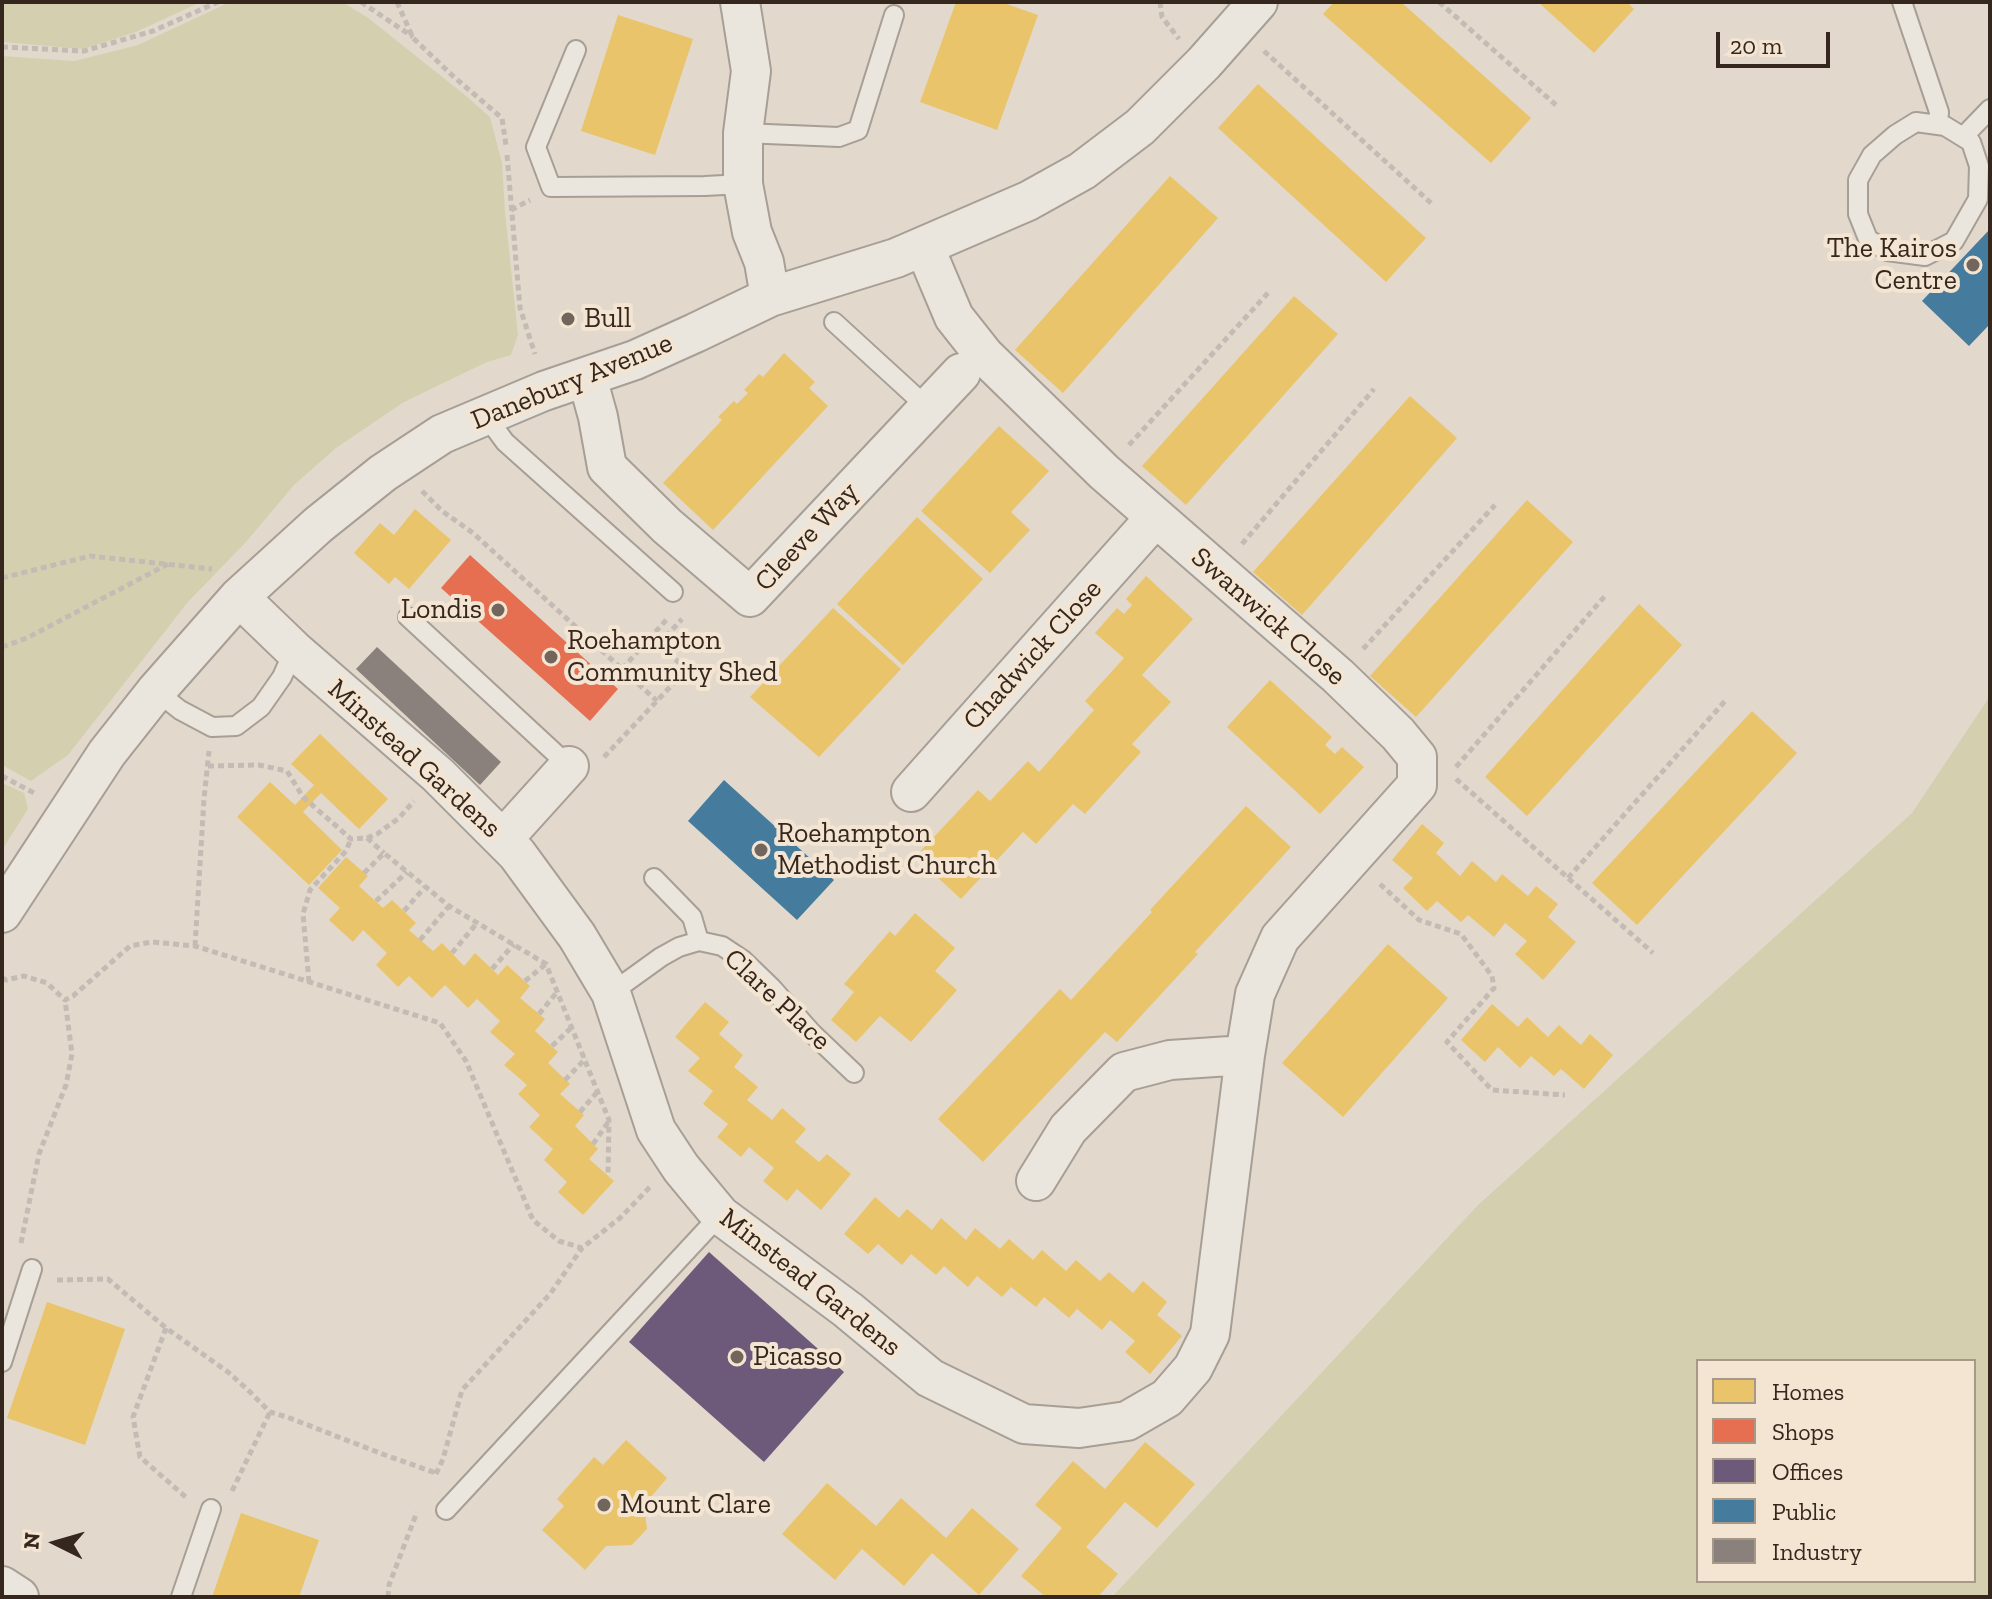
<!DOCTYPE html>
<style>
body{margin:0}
#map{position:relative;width:1992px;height:1599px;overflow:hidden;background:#e2d9cc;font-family:"Zilla Slab",serif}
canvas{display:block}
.frame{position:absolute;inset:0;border:4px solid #35261e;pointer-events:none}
.legend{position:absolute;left:1696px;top:1359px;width:280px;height:224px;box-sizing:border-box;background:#f3e5d2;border:2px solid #a7998a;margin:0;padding:10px 14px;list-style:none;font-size:24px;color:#35261e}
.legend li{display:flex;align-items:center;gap:16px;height:40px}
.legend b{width:40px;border:2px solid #a7998a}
.north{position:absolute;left:16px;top:1503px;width:80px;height:80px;-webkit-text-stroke:6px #f3e5d2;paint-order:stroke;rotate:275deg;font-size:22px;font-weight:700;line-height:32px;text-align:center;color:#35261e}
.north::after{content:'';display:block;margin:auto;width:28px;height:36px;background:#35261e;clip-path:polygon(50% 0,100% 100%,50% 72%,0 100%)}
.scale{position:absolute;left:1716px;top:32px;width:114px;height:36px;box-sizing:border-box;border:4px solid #35261e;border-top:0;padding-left:10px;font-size:24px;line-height:28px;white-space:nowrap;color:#35261e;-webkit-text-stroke:6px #f3e5d2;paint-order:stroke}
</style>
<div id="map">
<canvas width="1992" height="1599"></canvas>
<div class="frame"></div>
<ul class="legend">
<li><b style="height:22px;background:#e9c46a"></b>Homes</li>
<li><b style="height:22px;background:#e76f51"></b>Shops</li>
<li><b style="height:22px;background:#6d597a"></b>Offices</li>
<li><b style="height:22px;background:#457b9d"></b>Public</li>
<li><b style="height:22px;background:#8a817c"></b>Industry</li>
</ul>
<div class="north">N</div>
<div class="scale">20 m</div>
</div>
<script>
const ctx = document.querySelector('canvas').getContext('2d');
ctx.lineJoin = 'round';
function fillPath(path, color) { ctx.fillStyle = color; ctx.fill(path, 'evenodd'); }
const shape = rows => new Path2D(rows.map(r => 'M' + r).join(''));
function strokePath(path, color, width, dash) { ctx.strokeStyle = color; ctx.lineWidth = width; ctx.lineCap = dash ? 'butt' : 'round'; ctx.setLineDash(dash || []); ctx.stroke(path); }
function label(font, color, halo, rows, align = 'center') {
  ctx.font = font + ' "Zilla Slab",serif'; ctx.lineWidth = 8; ctx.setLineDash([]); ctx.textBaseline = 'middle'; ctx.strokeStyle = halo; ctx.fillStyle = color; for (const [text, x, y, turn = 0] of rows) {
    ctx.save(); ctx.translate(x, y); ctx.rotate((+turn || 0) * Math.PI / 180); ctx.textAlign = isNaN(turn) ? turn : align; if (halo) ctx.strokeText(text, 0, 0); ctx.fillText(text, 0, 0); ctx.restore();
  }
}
const green = shape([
 [2,2,201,2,136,32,83,49,2,42],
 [230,2,342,2,367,17,465,95,490,117,502,163,505,212,518,335,511,355,487,362,404,402,336,448,294,485,246,542,188,602,68,755,31,781,2,765,2,56,74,61,138,45],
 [1990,696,1990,1597,1112,1597,1478,1205,1912,813],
 [1698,1361,1974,1361,1974,1581,1698,1581],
 [2,783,24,793,28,809,2,850]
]);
const homes = shape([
 [956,2,1001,2,1038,15,997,130,920,102],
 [1334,2,1401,2,1531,118,1491,163,1323,14],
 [1538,2,1627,2,1634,9,1594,53],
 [618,15,693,39,655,155,581,131],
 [1258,84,1426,238,1386,282,1218,128],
 [1170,176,1218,218,1063,393,1015,350],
 [1294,296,1338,334,1186,505,1142,466],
 [784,353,815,382,809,388,828,406,713,530,663,483,722,420,718,417,734,401,737,404,748,393,744,390,759,374,763,377],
 [1410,396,1457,438,1302,615,1253,572],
 [999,426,1049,471,1011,512,1030,530,990,573,921,511],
 [1527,500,1573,542,1416,717,1370,676],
 [415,509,451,540,409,589,395,577,389,584,354,553,380,523,394,535],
 [917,517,983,579,903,665,837,604],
 [1146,576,1193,619,1142,675,1171,702,1132,744,1141,752,1085,814,1073,804,1036,844,1023,832,961,899,915,857,978,790,990,801,1028,761,1039,772,1094,710,1085,701,1124,658,1095,633,1117,608,1124,614,1132,605,1126,599],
 [1639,604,1682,645,1527,816,1485,777],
 [833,608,901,669,819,757,750,697],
 [1270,680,1332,737,1325,745,1335,754,1342,747,1364,767,1320,814,1227,727],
 [1752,711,1797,753,1637,925,1592,883],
 [320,734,388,799,359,829,321,793,303,812,342,850,309,885,237,817,270,782,295,805,314,785,291,764],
 [1246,806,1291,847,1195,952,1198,954,1117,1042,1105,1032,983,1162,938,1119,1060,989,1071,1000,1152,912,1150,910],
 [1422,824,1444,843,1436,853,1460,876,1472,861,1496,882,1502,874,1528,896,1536,886,1558,904,1548,917,1576,942,1543,980,1515,954,1527,941,1505,923,1494,937,1468,915,1461,922,1437,901,1427,911,1403,888,1413,878,1392,860],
 [346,857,368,876,359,886,383,908,392,900,416,923,409,930,433,951,442,943,464,966,475,953,498,975,507,965,530,986,520,998,545,1019,535,1031,558,1052,548,1063,570,1084,560,1094,584,1115,575,1126,598,1149,589,1159,614,1181,583,1215,558,1192,567,1182,544,1160,553,1149,529,1127,540,1115,518,1094,527,1085,504,1065,515,1054,490,1032,500,1021,477,999,468,1008,445,985,432,998,409,976,398,987,376,965,387,953,363,930,353,942,329,920,340,908,318,888],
 [915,913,955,948,935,971,957,990,911,1042,880,1016,856,1042,831,1020,854,992,844,984,890,931,895,936],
 [1388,944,1448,998,1343,1117,1282,1063],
 [705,1002,729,1022,719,1034,743,1055,734,1067,758,1087,747,1100,772,1120,782,1108,806,1129,795,1142,819,1162,827,1154,851,1174,821,1210,797,1189,787,1201,763,1181,774,1168,749,1147,741,1157,717,1137,728,1124,703,1104,713,1091,688,1071,700,1058,675,1037],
 [1492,1004,1518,1027,1527,1017,1548,1037,1559,1025,1581,1045,1590,1034,1613,1055,1584,1089,1561,1069,1554,1076,1531,1056,1520,1068,1498,1047,1485,1062,1461,1040],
 [875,1197,899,1218,907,1209,932,1230,941,1218,966,1240,975,1228,1000,1249,1009,1239,1033,1260,1042,1250,1066,1271,1076,1260,1100,1281,1109,1272,1133,1293,1143,1281,1167,1302,1157,1315,1182,1336,1150,1374,1125,1352,1135,1341,1110,1320,1102,1330,1077,1309,1069,1318,1044,1297,1036,1307,1011,1287,1002,1297,977,1276,968,1287,944,1266,936,1275,911,1254,902,1265,878,1244,868,1254,844,1234],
 [47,1302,125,1329,85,1445,7,1418],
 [626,1440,667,1478,644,1505,647,1529,632,1545,606,1546,585,1570,542,1530,564,1506,557,1499,594,1457,603,1465],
 [1145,1442,1195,1484,1157,1528,1125,1502,1086,1547,1118,1574,1098,1597,1046,1597,1021,1576,1062,1528,1035,1505,1073,1461,1105,1489],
 [827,1483,876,1526,901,1498,946,1538,972,1508,1019,1549,979,1595,932,1553,904,1586,862,1549,835,1580,782,1534],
 [241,1513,319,1540,299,1597,212,1597]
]);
const shops = shape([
 [470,555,618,689,590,721,441,588]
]);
const offices = shape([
 [709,1252,844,1372,764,1462,629,1342]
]);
const public = shape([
 [1990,229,1990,324,1969,346,1922,301],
 [724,780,834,880,797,920,688,821]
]);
const industry = shape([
 [377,647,501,762,480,785,356,669]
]);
const path = shape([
 [361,2,413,37],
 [397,2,413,38,454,77,502,118,506,145],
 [1160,2,1162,17,1179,39],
 [1439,2,1556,105],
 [2,47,84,51,153,31,218,2],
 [1264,51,1432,204],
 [507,155,520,308,535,354],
 [511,210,530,200],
 [1129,445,1268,293],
 [422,491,442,511,473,533,657,701],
 [1242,544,1374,389],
 [2,578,90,556,212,569],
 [2,647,27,638,168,564],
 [1363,649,1495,505],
 [622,669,668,618],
 [604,757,687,669,658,645,682,619],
 [208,766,259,765,287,771,303,797,351,839,367,838,377,834,399,818,414,801],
 [1456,767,1605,596],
 [2,776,36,794],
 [1456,779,1653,953],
 [367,838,384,853],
 [364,873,384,853,449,906,546,964,609,1120,608,1176],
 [1568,878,1726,700],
 [1380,884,1419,920,1461,934,1492,976,1494,988,1447,1042,1492,1090,1565,1095],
 [376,901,407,872],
 [404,911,425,887],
 [420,940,449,906],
 [195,946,204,799,209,751],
 [452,953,477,923],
 [492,969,514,944],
 [2,978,6,980,24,976,47,983,65,1000,73,996,130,946,152,942,195,946,440,1023,466,1061,533,1220,559,1241,582,1248,620,1218,650,1187],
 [525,981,546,964],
 [309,982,303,914,310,890,346,851,351,839],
 [539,1014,557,992],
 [552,1046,572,1027],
 [565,1080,586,1058],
 [580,1112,598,1091],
 [593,1144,609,1121],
 [21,1243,39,1154,66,1085,72,1054,65,1000],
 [57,1280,108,1279,166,1328,228,1372,249,1391,270,1412,287,1417,385,1455,436,1473],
 [166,1328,133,1417,140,1457,188,1499],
 [436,1474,443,1459,462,1390,550,1294,582,1248],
 [232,1491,270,1412],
 [388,1597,389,1585,417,1512]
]);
const service = shape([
 [1902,2,1939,112,1938,125],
 [576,50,536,147,551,187,705,186,743,184],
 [1916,122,1945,126,1971,142,1979,166,1978,199,1954,241,1925,256,1887,251,1868,239,1858,214,1858,180,1872,155,1895,135,1916,122],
 [743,133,839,137,858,130,894,15],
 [1963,137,1990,109],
 [834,322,928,408],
 [486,416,505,442,673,592],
 [408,617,569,766],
 [156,691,180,710,212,727,236,726,261,707,282,677,294,650],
 [654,878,692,917,699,941],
 [611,993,661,957,679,947,699,941,722,946,743,960,772,988,812,1033,854,1073],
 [2,1362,32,1269],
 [446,1510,720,1215],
 [181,1597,211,1509]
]);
const minor = shape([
 [740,2,751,71,743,133,743,184,752,232,764,262,770,297],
 [587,377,598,417,607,467,667,526,750,597,961,373],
 [239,597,294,650,438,775,517,854,577,936,611,993,656,1130,681,1168,720,1215,848,1310,930,1378,1024,1424,1079,1428,1127,1421,1167,1398,1193,1368,1210,1334,1245,1055,1255,994,1280,938,1417,785,1417,757,1398,734,1338,676,1104,472,984,355,954,317,924,246],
 [911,792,1155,518],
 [503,839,569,766],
 [2,913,107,753,156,691,239,597,318,525,383,473,442,434,544,391,635,360,695,333,770,297,896,258,1028,201,1082,171,1140,127,1204,63,1258,2],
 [1036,1181,1068,1129,1124,1072,1170,1060,1245,1055],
 [2,1586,19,1597]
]);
const markers = [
 [1973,265,8,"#72655b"],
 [568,319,8,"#72655b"],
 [498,610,8,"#72655b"],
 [551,657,8,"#72655b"],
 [761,850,8,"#72655b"],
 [737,1357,8,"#72655b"],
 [604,1505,8,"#72655b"]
];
const poiNames = [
 ["The Kairos",1957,249,"right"],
 ["Centre",1957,281,"right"],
 ["Bull",584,319],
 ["Londis",482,610,"right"],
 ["Roehampton",567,641],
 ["Community Shed",567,673],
 ["Roehampton",777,834],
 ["Methodist Church",777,866],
 ["Picasso",753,1357],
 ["Mount Clare",620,1505]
];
const streetNames = [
 ["Danebury Avenue",572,382,-22],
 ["Cleeve Way",807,537,-47],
 ["Swanwick Close",1268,617,41],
 ["Chadwick Close",1033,655,-48],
 ["Minstead Gardens",414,759,42],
 ["Clare Place",777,1000,43],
 ["Minstead Gardens",810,1283,38]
];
fillPath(green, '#d4d0af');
fillPath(homes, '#e9c46a');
fillPath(shops, '#e76f51');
fillPath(offices, '#6d597a');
fillPath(public, '#457b9d');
fillPath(industry, '#8a817c');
strokePath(service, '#a79e95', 22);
strokePath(minor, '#a79e95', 42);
strokePath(path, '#c3bbb4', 5, [6, 4]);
strokePath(service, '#eae5dd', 18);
strokePath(minor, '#eae5dd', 38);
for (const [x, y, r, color] of markers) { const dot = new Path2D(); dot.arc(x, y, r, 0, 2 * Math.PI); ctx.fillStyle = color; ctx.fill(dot); strokePath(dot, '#f3e5d2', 3); }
label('28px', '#35261e', '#f3e5d2', poiNames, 'left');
label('28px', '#35261e', '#f3e5d2', streetNames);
</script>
